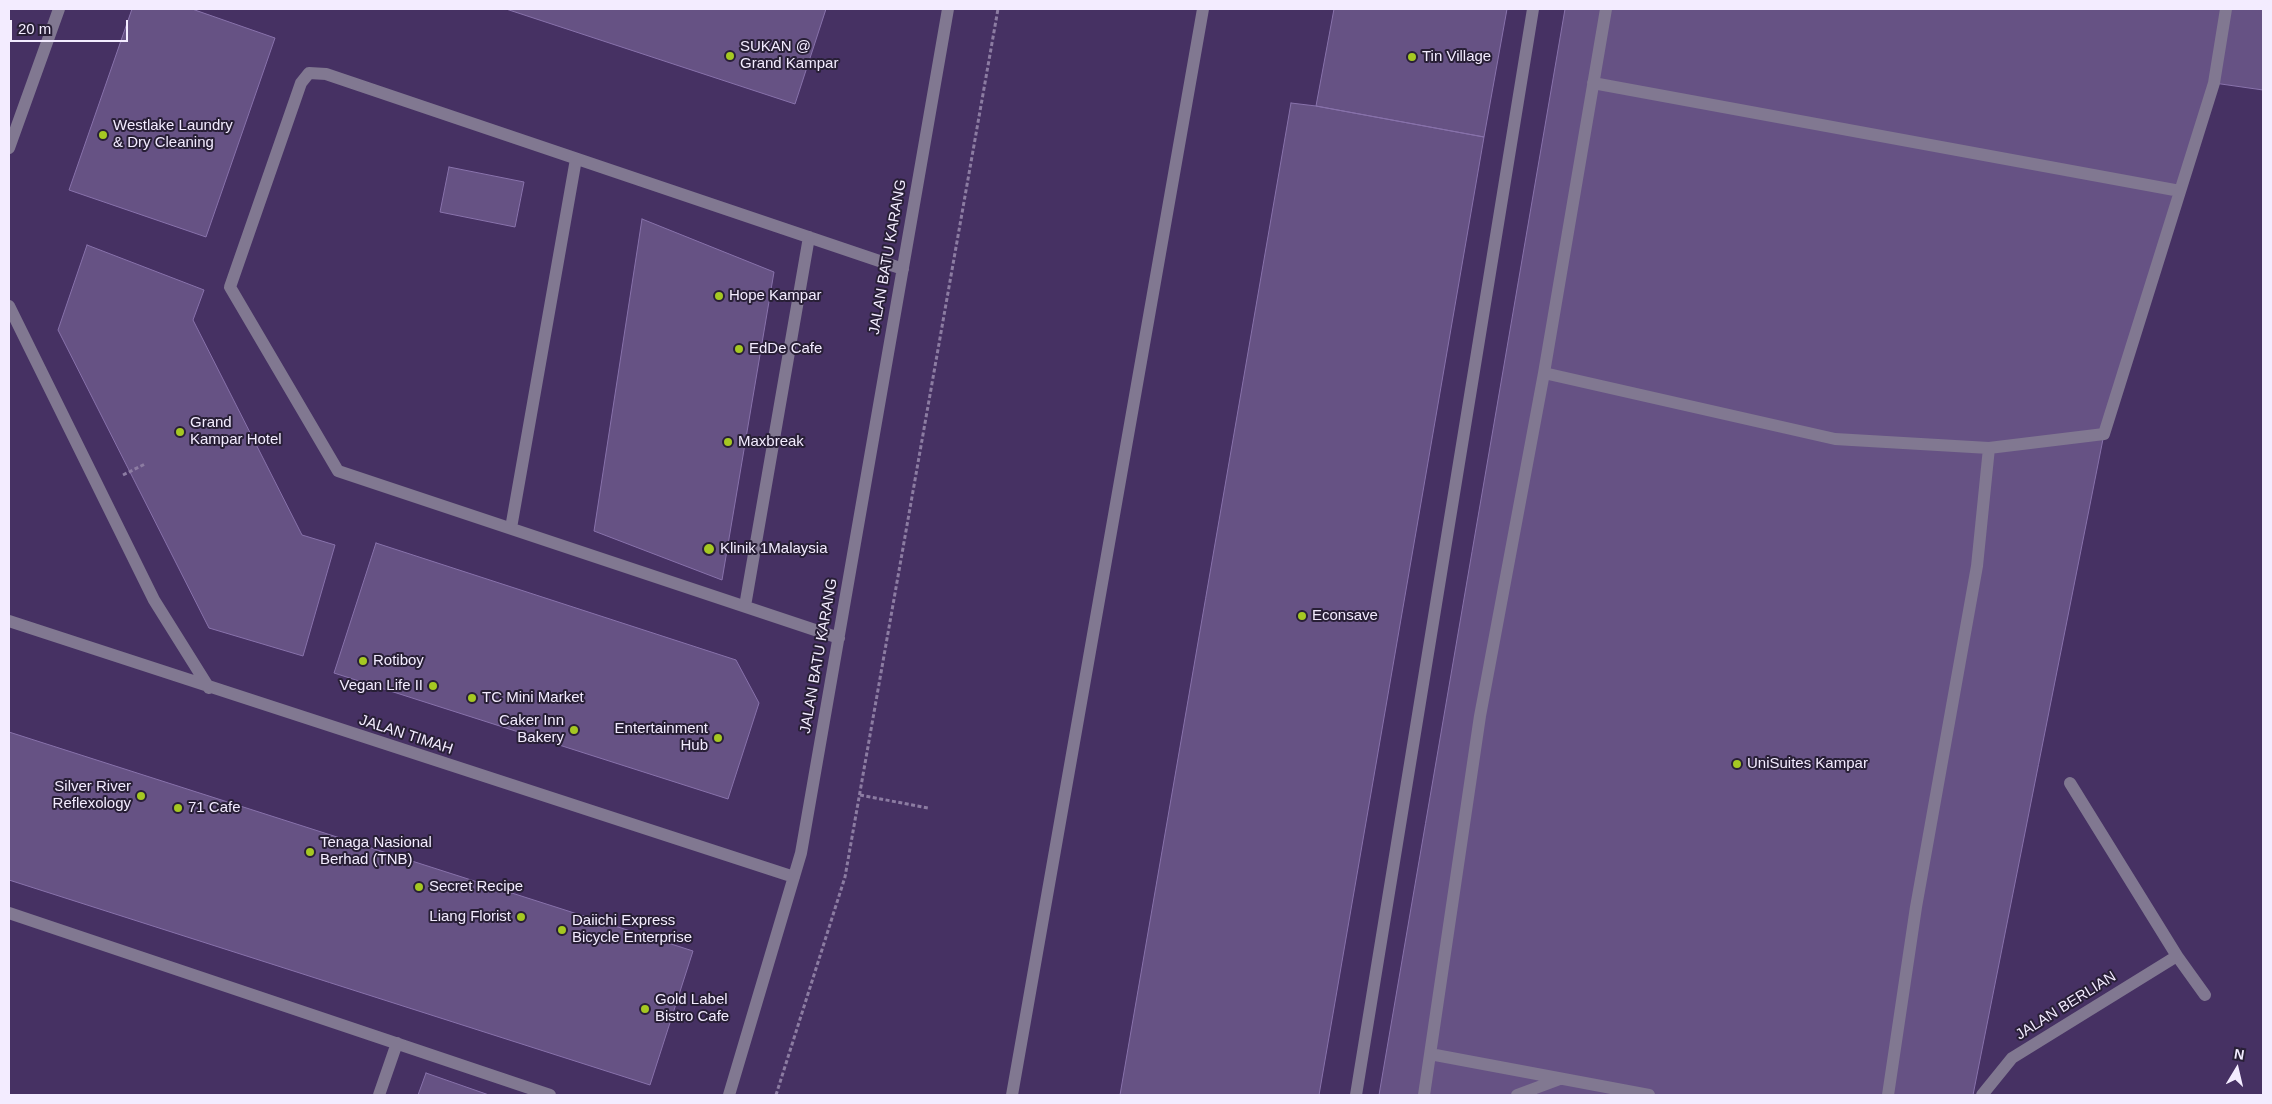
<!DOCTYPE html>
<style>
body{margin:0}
#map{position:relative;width:2272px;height:1104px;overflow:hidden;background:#463163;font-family:Arial,sans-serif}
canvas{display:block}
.frame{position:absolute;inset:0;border:10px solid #f3ecff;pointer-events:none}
.north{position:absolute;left:2212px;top:1044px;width:50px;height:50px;-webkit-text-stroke:4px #281f36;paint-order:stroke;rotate:9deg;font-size:14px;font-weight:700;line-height:20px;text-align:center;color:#f3ecff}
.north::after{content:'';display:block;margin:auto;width:18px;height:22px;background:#f3ecff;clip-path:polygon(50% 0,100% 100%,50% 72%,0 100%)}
.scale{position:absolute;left:10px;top:20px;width:118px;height:22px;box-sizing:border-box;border:2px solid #f3ecff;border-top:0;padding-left:6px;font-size:15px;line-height:18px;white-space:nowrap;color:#f3ecff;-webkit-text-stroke:4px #281f36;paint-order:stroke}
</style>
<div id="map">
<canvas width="2272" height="1104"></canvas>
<div class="frame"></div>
<div class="north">N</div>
<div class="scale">20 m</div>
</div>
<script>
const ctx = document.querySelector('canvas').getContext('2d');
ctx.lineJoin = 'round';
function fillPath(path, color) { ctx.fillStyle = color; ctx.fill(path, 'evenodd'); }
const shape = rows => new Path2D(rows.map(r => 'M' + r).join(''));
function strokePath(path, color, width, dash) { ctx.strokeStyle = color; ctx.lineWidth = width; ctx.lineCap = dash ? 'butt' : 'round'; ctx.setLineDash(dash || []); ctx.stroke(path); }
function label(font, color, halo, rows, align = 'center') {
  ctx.font = font + ' Arial,sans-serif'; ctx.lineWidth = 4; ctx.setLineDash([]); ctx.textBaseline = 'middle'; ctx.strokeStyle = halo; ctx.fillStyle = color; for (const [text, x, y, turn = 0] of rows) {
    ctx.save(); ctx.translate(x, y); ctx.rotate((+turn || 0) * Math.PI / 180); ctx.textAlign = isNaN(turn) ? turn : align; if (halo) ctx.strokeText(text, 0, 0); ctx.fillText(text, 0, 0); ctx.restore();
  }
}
const building = shape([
 [132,9,192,9,275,38,206,237,69,190,132,9],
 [506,9,826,9,795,104,506,9],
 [1334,9,1507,9,1484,137,1316,106,1334,9],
 [1565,9,2263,9,2263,90,2214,83,2104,434,1973,1095,1379,1095,1565,9],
 [1291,103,1316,106,1484,137,1319,1095,1120,1095,1291,103],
 [449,167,524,182,515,227,440,212,449,167],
 [642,219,774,272,722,580,594,531,642,219],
 [87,245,204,290,193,320,302,535,335,545,303,656,209,628,58,330,87,245],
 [376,543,736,660,759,703,728,799,334,673,376,543],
 [9,732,693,951,650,1085,9,880,9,732],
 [426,1073,489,1095,418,1095,426,1073]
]);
const path = shape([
 [123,475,145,464],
 [860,795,928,808],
 [776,1095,845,877,998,9]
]);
const minor = shape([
 [1593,83,2180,191],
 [9,148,59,9],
 [9,306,154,600,209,688],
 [1544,373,1835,439,1989,448],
 [511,528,576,159],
 [745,606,809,237],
 [9,621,794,877],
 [839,638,338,471,230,287,301,83,309,73,326,74,903,269],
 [2070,783,2177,956,2205,995],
 [9,913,550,1095],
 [1430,1054,1649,1095],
 [379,1095,397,1043],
 [729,1095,801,853,948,9],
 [1012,1095,1203,9],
 [1356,1095,1533,9],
 [1424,1095,1480,716,1544,373,1606,9],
 [1517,1095,1560,1079],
 [1888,1095,1916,907,1977,566,1989,448,2104,434,2214,83,2226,9],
 [1982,1095,2012,1058,2177,956]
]);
const markers = [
 [730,56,5,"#a5c822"],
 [1412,57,5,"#a5c822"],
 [103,135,5,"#a5c822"],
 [719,296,5,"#a5c822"],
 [739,349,5,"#a5c822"],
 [180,432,5,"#a5c822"],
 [728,442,5,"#a5c822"],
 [709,549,6,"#a5c822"],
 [1302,616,5,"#a5c822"],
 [363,661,5,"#a5c822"],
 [433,686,5,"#a5c822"],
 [472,698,5,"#a5c822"],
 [574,730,5,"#a5c822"],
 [718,738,5,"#a5c822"],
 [1737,764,5,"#a5c822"],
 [141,796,5,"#a5c822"],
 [178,808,5,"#a5c822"],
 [310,852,5,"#a5c822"],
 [419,887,5,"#a5c822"],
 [521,917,5,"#a5c822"],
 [562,930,5,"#a5c822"],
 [645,1009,5,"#a5c822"]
];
const poiNames = [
 ["SUKAN @",740,47],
 ["Grand Kampar",740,64],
 ["Tin Village",1422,57],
 ["Westlake Laundry",113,126],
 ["& Dry Cleaning",113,143],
 ["Hope Kampar",729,296],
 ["EdDe Cafe",749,349],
 ["Grand",190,423],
 ["Kampar Hotel",190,440],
 ["Maxbreak",738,442],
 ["Klinik 1Malaysia",720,549],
 ["Econsave",1312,616],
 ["Rotiboy",373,661],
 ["Vegan Life II",423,686,"right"],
 ["TC Mini Market",482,698],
 ["Caker Inn",564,721,"right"],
 ["Bakery",564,738,"right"],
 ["Entertainment",708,729,"right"],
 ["Hub",708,746,"right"],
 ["UniSuites Kampar",1747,764],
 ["Silver River",131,787,"right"],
 ["Reflexology",131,804,"right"],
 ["71 Cafe",188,808],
 ["Tenaga Nasional",320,843],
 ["Berhad (TNB)",320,860],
 ["Secret Recipe",429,887],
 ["Liang Florist",511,917,"right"],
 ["Daiichi Express",572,921],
 ["Bicycle Enterprise",572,938],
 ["Gold Label",655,1000],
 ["Bistro Cafe",655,1017]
];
const streetNames = [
 ["JALAN BATU KARANG",888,257,-80],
 ["JALAN BATU KARANG",819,656,-80],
 ["JALAN TIMAH",406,735,18],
 ["JALAN BERLIAN",2066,1006,-32]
];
fillPath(building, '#665284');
strokePath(building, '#8872ab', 1);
strokePath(path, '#8c7ca2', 3, [4, 2.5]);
strokePath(minor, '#817891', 12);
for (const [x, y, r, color] of markers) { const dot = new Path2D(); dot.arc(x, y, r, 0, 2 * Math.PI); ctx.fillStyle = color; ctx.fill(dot); strokePath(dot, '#281f36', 2); }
label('15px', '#f3ecff', '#281f36', poiNames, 'left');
label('15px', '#f3ecff', '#281f36', streetNames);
</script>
